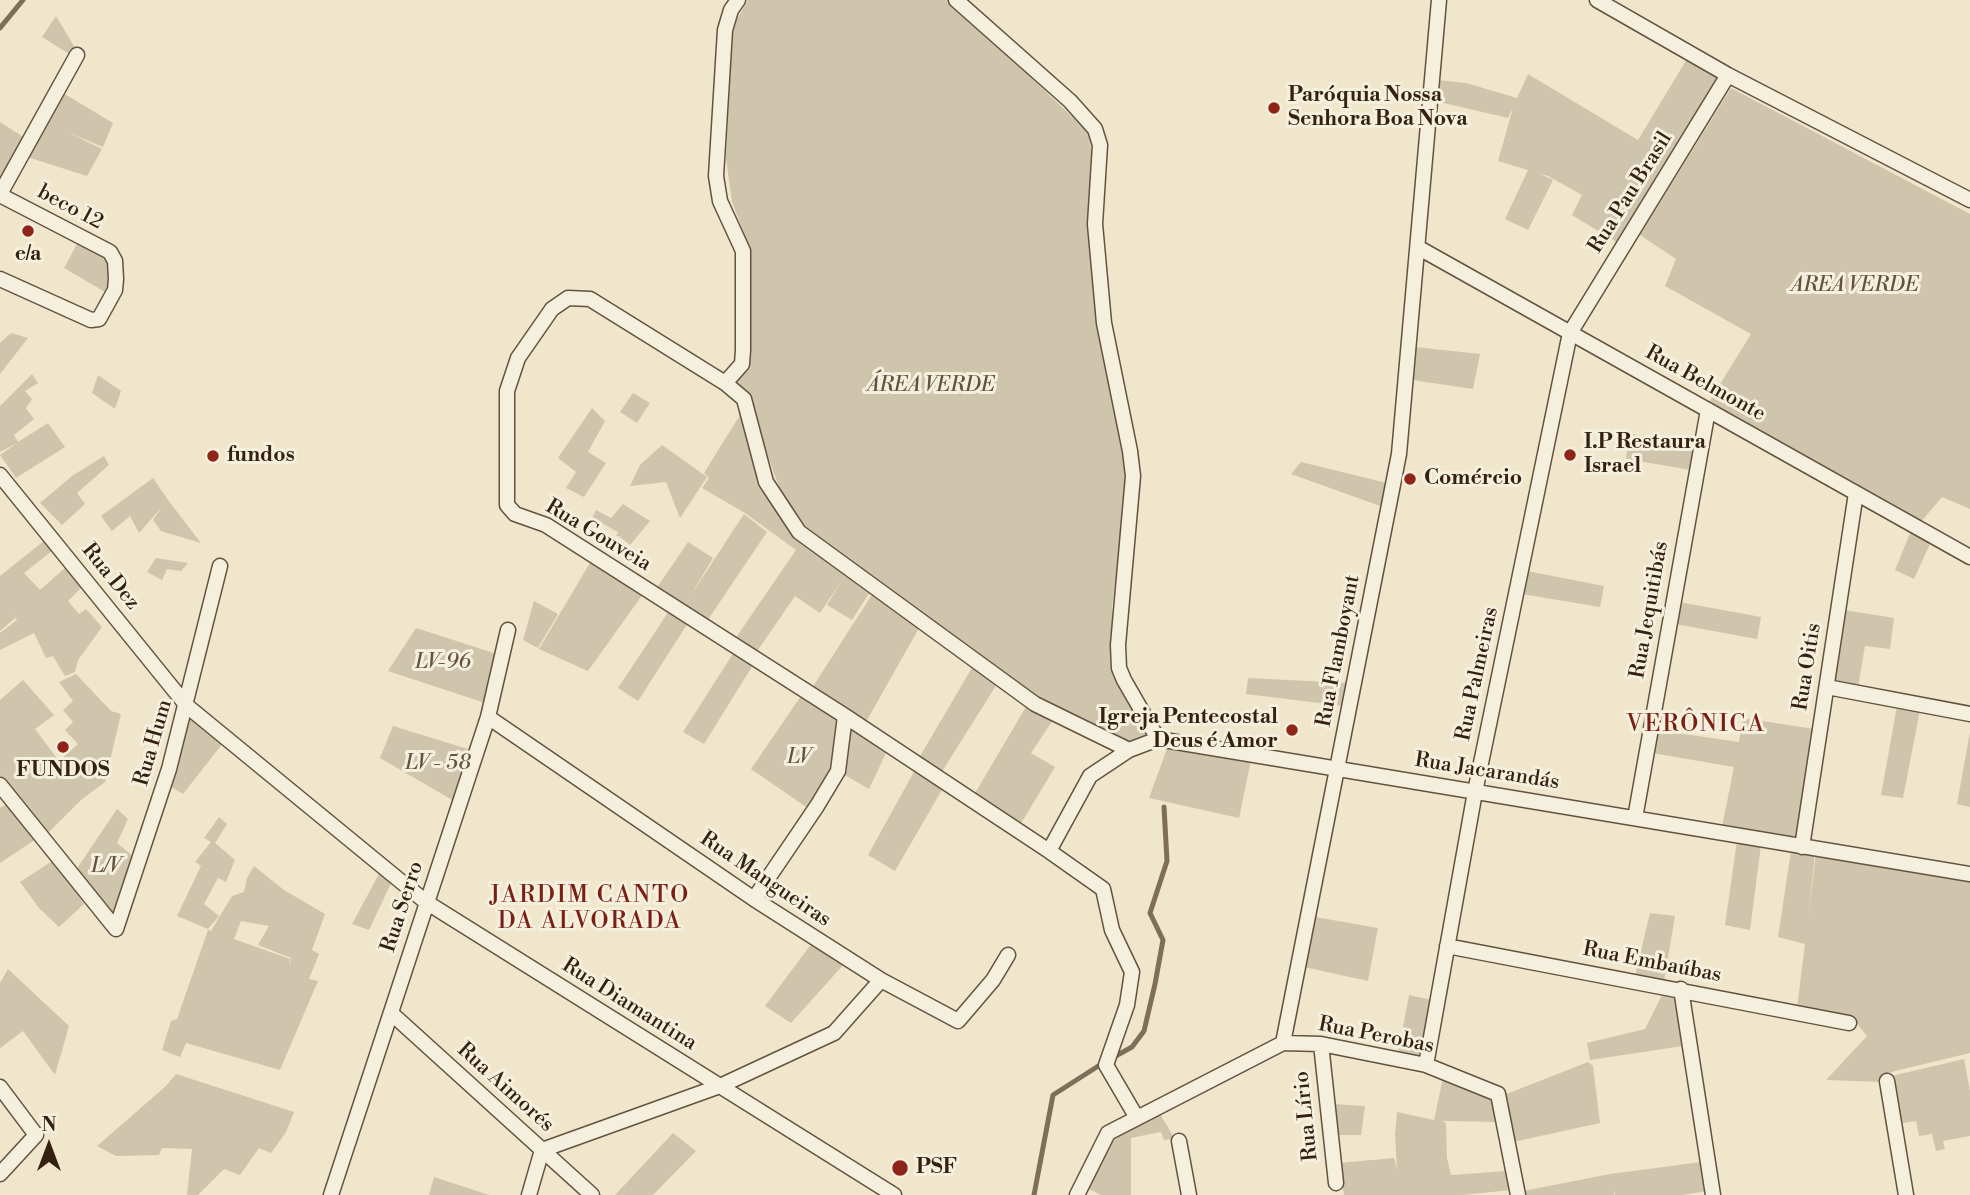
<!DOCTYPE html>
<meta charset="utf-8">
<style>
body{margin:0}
#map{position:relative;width:1970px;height:1195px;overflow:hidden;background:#efe6cc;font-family:"Libre Bodoni",serif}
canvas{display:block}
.north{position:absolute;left:14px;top:1111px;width:70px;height:70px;-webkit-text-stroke:5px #f5efde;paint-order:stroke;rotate:0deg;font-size:19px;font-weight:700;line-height:28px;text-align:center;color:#35210f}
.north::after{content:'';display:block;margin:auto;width:24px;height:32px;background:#35210f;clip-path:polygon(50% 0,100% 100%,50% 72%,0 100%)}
</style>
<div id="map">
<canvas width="1970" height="1195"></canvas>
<div class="north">N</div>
</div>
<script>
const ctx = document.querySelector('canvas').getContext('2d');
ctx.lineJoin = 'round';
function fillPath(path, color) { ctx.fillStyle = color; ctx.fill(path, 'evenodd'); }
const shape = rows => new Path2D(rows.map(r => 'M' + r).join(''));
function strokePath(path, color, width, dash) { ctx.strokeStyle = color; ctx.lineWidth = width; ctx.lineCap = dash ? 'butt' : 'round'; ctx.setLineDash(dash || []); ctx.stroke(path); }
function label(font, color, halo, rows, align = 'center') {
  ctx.font = font + ' "Libre Bodoni",serif'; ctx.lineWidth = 6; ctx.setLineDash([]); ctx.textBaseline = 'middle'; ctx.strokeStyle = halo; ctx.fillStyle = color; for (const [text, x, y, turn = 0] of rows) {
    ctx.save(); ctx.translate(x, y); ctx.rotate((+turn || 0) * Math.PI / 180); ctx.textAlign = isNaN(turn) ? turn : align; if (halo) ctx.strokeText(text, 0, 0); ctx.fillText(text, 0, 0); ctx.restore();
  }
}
const green = shape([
 [748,0,950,0,1089,133,1093,163,1087,219,1098,326,1126,457,1121,540,1112,606,1117,671,1153,738,1126,744,1048,706,807,528,779,487,761,437,753,401,733,383,750,359,748,244,732,202,726,158,732,28],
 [56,16,75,48,71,55,42,37],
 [1687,59,1720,78,1618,243,1572,215,1582,195,1548,176,1538,173,1553,180,1528,230,1505,219,1528,170,1498,161,1513,108,1508,118,1435,101,1437,80,1466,83,1517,98,1528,74,1638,140],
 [1731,88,1970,214,1970,509,1942,497,1920,523,1709,402,1751,334,1665,286,1676,259,1640,235],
 [63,93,113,123,103,147,67,132,102,149,87,176,27,157],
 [0,122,28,140,0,187],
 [78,242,105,256,109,262,110,278,107,293,64,268],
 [11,333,28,338,0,374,0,343],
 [1415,347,1480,354,1473,389,1412,380],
 [32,374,38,383,25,391,32,399,26,408,34,419,14,435,18,442,48,423,65,447,16,478,0,455,17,443,0,452,0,406],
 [98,375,121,391,115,409,92,393],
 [633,393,650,403,637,423,620,412],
 [745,407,758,486,799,541,870,592,852,620,827,605,842,580,820,613,795,596,756,653,735,639,796,550,745,513,702,488,709,478,704,473],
 [592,408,605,421,588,452,606,463,584,497,566,488,576,472,558,458],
 [1629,433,1695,448,1691,470,1626,459],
 [662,445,707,477,680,518,666,482,630,486,640,465],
 [104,456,109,465,77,493,85,504,62,525,40,503,72,476],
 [1301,462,1387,483,1383,507,1291,474],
 [153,478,168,500,201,543,161,531,153,520,162,507,139,533,130,516,112,531,101,516],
 [623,504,650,521,630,545,619,536,616,536,618,532,592,518,596,510,611,518],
 [744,514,767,532,707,621,656,589,688,542,713,558,689,598],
 [1911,531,1931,542,1914,579,1895,570],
 [45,540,53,550,24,573,40,590,66,567,82,587,68,601,79,614,86,609,102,627,78,660,75,672,65,676,53,656,46,658,34,633,0,650,0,633,17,620,12,614,15,618,0,631,0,576],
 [156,558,188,563,181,571,167,569,162,580,147,572],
 [591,561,643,594,588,671,539,649],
 [1527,571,1604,586,1600,607,1522,594],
 [873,593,919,628,866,722,812,688],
 [534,601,558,614,538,648,523,640],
 [1679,602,1761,617,1757,639,1675,624],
 [1844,610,1894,618,1890,649,1865,646,1858,687,1833,682],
 [669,611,688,623,638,701,618,688],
 [416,628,497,654,485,703,388,671],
 [734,652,753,665,704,744,683,732],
 [973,666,997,684,941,773,919,758],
 [76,674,111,711,121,714,105,782,81,800,45,836,0,775,0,700,23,680,54,715,35,729,59,761,78,744,65,730,73,722,63,710,73,701,59,682],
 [1248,678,1348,683,1343,706,1246,694],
 [801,696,839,720,832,768,809,809,751,769],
 [1027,705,1053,720,1031,753,1055,767,1020,825,974,795],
 [1897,706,1920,710,1903,798,1881,795],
 [190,717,223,743,183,794,170,786],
 [1743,718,1814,729,1797,840,1722,827,1734,767,1652,753,1656,730,1739,742],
 [393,726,471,750,454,801,380,758],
 [850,726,887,751,869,789,843,774],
 [1970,732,1970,807,1957,804],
 [1168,746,1251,760,1239,818,1149,798],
 [915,770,943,788,895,871,868,855],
 [7,804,36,839,0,863,0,808],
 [117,809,128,819,117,843,134,857,114,916,76,870],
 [219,817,227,824,215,843,235,860,226,882,218,878,204,904,219,916,208,929,177,916,201,866,195,862,211,842,204,838],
 [1737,841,1761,845,1750,930,1725,925],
 [1791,851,1815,854,1808,919,1816,854,1970,880,1970,1053,1895,1071,1889,1073,1882,1082,1826,1080,1867,1036,1854,1020,1797,1008,1805,944,1778,937],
 [54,860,84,904,59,927,39,908,20,882],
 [254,866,284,890,325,914,312,950,319,954,309,979,318,981,280,1070,186,1043,180,1057,162,1050,171,1021,177,1019,208,930,211,931,232,896,244,892,247,878],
 [241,921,269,926,258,945,291,958,289,968,290,959,234,939],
 [380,872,392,881,369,930,352,924],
 [1650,913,1675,916,1664,981,1635,976],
 [1315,917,1378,928,1368,981,1304,967],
 [812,943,844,964,791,1023,765,1006],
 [8,969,69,1026,55,1075,23,1031,0,1048,0,983],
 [1663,993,1676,995,1683,1046,1590,1060,1587,1043,1645,1029],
 [1409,995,1432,1000,1421,1059,1398,1054],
 [1964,1059,1970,1091,1970,1136,1943,1141,1945,1149,1936,1151,1932,1134,1919,1136,1916,1121,1896,1124,1887,1077],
 [1588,1062,1593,1066,1600,1123,1513,1142,1504,1095],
 [176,1074,294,1112,286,1132,271,1153,259,1148,240,1175,224,1169,198,1195,187,1195,192,1149,162,1148,159,1155,116,1156,97,1146,166,1086],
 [1443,1078,1493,1098,1498,1122,1442,1121,1446,1123,1447,1158,1451,1175,1507,1171,1511,1190,1463,1195,1344,1195,1339,1163,1394,1158,1397,1169,1395,1135,1397,1112,1434,1120],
 [1333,1104,1365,1106,1361,1135,1336,1135],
 [1160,1114,1173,1136,1181,1132,1183,1137,1164,1140,1161,1132,1131,1138,1131,1195,1101,1195,1087,1188,1112,1137],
 [673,1133,696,1151,653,1195,615,1195],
 [1701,1162,1707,1191,1683,1195,1615,1195,1614,1190,1614,1195,1524,1195,1523,1191,1610,1174],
 [434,1177,489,1195,429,1195]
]);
const stream = shape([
 [0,28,23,0],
 [1112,1058,1132,1047,1144,1031,1155,984,1163,940,1150,913,1167,861,1164,807],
 [1034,1195,1053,1095,1103,1063]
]);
const street = shape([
 [956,0,1070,101,1095,129,1100,145,1095,224,1104,323,1130,451,1133,476,1118,645,1119,668,1124,680,1158,739],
 [1597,0,1728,75,1970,200],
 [0,194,77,55],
 [0,195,110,252,115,261,116,279,115,290,99,319,91,320,0,279],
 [1419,248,1970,557],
 [725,383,742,364,743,350,743,251,720,201,716,176,725,30,731,10,738,0],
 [0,475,187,706,426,902,894,1195],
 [1827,687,1970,714],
 [488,717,754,899,881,980,958,1021,993,980,1008,955],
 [1129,750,1035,704,799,532,766,482,744,399,725,383,590,299,568,298,552,309,518,358,507,391,507,505,515,514,546,525,845,716,1049,851,1103,889,1112,930,1132,972,1127,1005,1106,1065,1137,1118],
 [0,785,116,929],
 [1635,818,1708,410],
 [1802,847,1856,493],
 [1049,851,1090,776,1129,750,1158,739,1970,874],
 [754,899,817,806,838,771,845,716],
 [116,929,169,769,220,566],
 [1447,946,1849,1023],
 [1681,989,1713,1195],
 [391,1013,592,1195],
 [1283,1043,1321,1044,1426,1065,1498,1094,1518,1195],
 [1321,1044,1336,1183],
 [1426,1065,1475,792,1570,333,1728,75],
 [1887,1081,1906,1195],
 [0,1087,36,1135,0,1174],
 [1179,1141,1189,1195],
 [331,1195,488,717,508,630],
 [529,1195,542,1150,720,1086,834,1033,881,980],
 [1077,1195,1108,1133,1283,1043,1399,454,1439,0]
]);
const markers = [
 [1274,108,7,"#8f2418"],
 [28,231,7,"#8f2418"],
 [1570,455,7,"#8f2418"],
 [213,456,7,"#8f2418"],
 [1410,479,7,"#8f2418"],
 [1292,730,7,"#8f2418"],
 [63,747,7,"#8f2418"],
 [900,1168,9,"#8f2418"]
];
const poiNames = [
 ["Paróquia Nossa",1288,96],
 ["Senhora Boa Nova",1288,120],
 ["e/a",28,255,"center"],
 ["I.P Restaura",1584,443],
 ["Israel",1584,467],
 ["fundos",227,456],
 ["Comércio",1424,479],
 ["Igreja Pentecostal",1278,718,"right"],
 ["Deus é Amor",1278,742,"right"],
 ["FUNDOS",63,771,"center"],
 ["PSF",916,1168]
];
const streetNames = [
 ["Rua Pau Brasil",1631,193,-58],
 ["beco 12",70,208,28],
 ["Rua Belmonte",1705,384,29],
 ["Rua Gouveia",598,536,31],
 ["Rua Dez",110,577,51],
 ["Rua Jequitibás",1650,610,-80],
 ["Rua Flamboyant",1339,651,-79],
 ["Rua Oitis",1808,667,-81],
 ["Rua Palmeiras",1478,674,-78],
 ["Rua Hum",154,743,-74],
 ["Rua Jacarandás",1487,772,9],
 ["Rua Mangueiras",765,880,34],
 ["Rua Serro",403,907,-72],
 ["Rua Embaúbas",1652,963,11],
 ["Rua Diamantina",629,1005,32],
 ["Rua Perobas",1376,1036,11],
 ["Rua Aimorés",505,1088,42],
 ["Rua Lírio",1307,1116,-96]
];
const parkNames = [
 ["AREA VERDE",1855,286],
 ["ÁREA VERDE",931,386],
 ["LV-96",443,663],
 ["LV",799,758],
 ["LV - 58",438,764],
 ["L/V",106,867]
];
const neighbourhoodNames = [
 ["VERÔNICA",1696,725],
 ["JARDIM CANTO",590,896],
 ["DA ALVORADA",590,922]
];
fillPath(green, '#cfc5ac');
strokePath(stream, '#7f6f5a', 5);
strokePath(street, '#64523e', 17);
strokePath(street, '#f5efde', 14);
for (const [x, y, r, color] of markers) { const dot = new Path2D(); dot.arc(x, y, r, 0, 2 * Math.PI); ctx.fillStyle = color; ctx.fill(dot); strokePath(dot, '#f5efde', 2.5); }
label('bold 21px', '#35210f', '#f5efde', poiNames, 'left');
label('21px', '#35210f', '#f5efde', streetNames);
label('italic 21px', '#63523e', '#f5efde', parkNames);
ctx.letterSpacing = '2px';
label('23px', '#7a1f14', '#f5efde', neighbourhoodNames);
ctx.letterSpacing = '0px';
</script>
